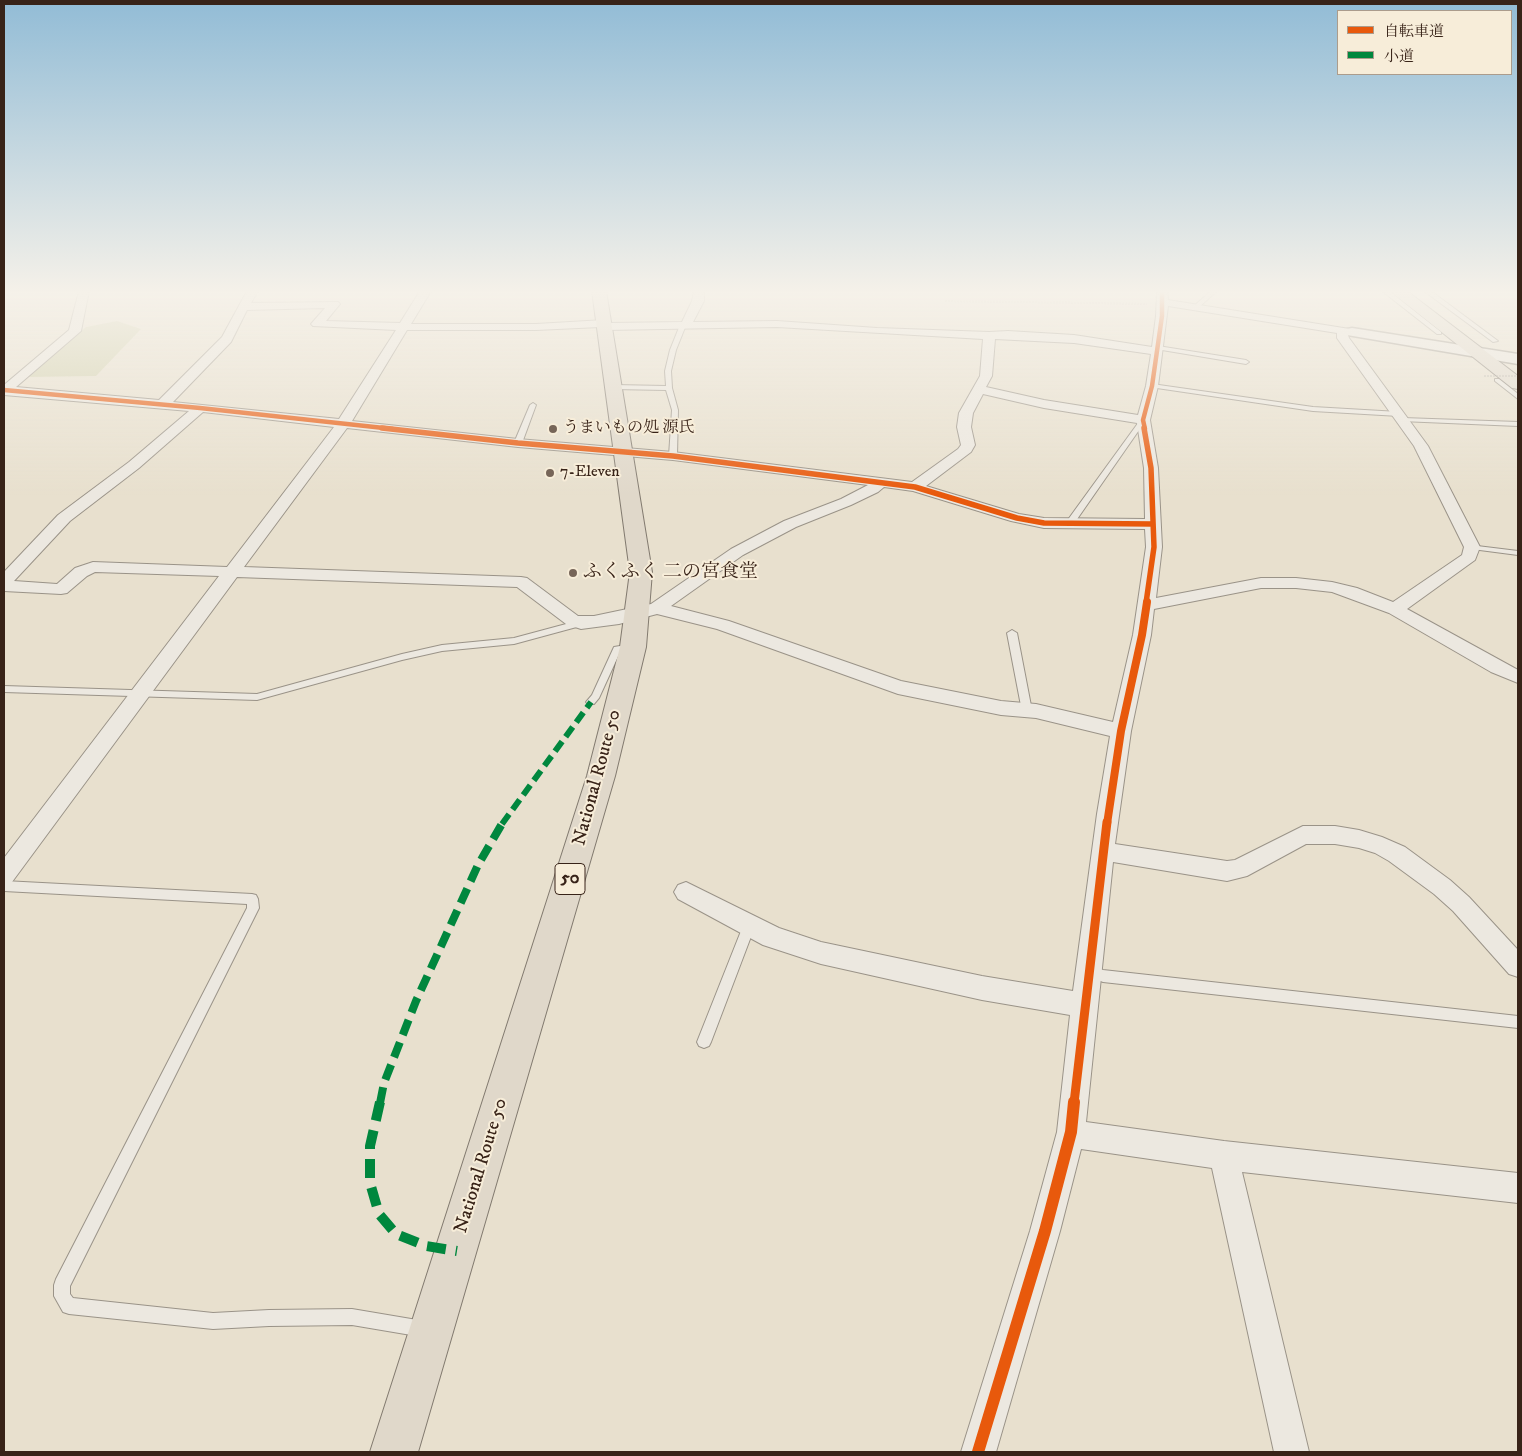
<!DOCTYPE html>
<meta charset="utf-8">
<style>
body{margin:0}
#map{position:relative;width:1522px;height:1456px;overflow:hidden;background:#e8e0ce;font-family:"IM FELL DW Pica","Noto Serif JP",serif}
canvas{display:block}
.frame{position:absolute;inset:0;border:5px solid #382318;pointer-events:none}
.legend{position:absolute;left:1337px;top:10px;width:175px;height:65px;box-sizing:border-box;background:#f7edd9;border:1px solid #ab9c8c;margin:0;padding:6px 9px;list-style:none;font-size:15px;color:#382318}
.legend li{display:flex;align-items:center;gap:10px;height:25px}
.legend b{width:25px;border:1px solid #ab9c8c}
</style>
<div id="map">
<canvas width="1522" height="1456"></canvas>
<div class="frame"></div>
<ul class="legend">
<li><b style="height:6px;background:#e8590c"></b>自転車道</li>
<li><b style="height:6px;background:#00873e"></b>小道</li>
</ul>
</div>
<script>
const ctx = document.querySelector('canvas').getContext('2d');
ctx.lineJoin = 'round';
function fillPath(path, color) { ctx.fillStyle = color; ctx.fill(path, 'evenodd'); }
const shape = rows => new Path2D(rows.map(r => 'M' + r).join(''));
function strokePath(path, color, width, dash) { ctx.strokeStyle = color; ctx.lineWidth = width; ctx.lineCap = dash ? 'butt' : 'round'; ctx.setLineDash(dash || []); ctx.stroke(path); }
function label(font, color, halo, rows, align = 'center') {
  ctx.font = font + ' "IM FELL DW Pica","Noto Serif JP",serif'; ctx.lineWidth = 4; ctx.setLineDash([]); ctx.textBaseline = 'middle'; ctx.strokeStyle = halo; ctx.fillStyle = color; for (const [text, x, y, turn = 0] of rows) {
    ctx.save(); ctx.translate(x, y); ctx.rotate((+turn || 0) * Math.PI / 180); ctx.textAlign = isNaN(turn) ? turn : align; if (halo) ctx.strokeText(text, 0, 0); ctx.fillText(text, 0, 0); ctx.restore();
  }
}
const green = shape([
 [117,321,141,329,96,376,26,377,86,327]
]);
const path = shape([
 [945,301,1147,304]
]);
const service = shape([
 [1211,291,1217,291,1198,308,1194,308,1194,306,1211,291],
 [1382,291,1389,291,1441,332,1441,334,1437,334,1382,291],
 [1424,291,1431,291,1498,341,1493,342,1424,291],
 [683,323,686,325,676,350,671,371,672,388,678,410,677,456,673,458,669,456,672,410,666,390,613,389,610,387,613,385,666,386,665,371,670,350,680,325,683,323],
 [1158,346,1246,360,1249,362,1246,364,1156,349,1156,347,1158,346],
 [1495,379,1499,379,1518,394,1518,399,1495,381,1495,379],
 [1152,384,1313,407,1399,412,1402,414,1399,416,1313,411,1150,387,1150,385,1152,384],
 [533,403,536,405,522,443,516,444,514,443,530,405,533,403],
 [1403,418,1518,422,1518,426,1401,421,1401,419,1403,418],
 [1141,419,1146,420,1073,525,1067,525,1067,521,1141,419],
 [1469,545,1518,551,1518,555,1472,549,1469,549,1469,545],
 [581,620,585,623,584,625,514,644,442,651,402,660,257,700,4,692,4,686,257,694,402,654,442,645,514,638,581,620],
 [1012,630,1017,633,1032,711,1027,714,1022,711,1007,633,1012,630],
 [632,644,637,647,635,649,620,652,599,698,594,704,588,704,586,702,592,695,614,647,632,644],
 [4,881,252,894,256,895,258,899,259,908,70,1286,70,1294,73,1298,213,1313,269,1310,352,1309,423,1321,429,1323,431,1329,429,1335,423,1337,352,1325,269,1326,213,1329,69,1314,63,1312,54,1296,54,1285,56,1279,247,908,247,904,4,891,4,881],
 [749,921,753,922,755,926,711,1042,709,1046,704,1048,699,1046,697,1042,743,926,745,922,749,921],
 [1090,965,1103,970,1518,1016,1518,1028,1103,982,1086,975,1084,971,1086,967,1090,965]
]);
const minor = shape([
 [79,291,89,291,81,331,16,387,159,400,222,337,247,291,258,291,251,303,338,302,340,304,326,321,400,323,420,291,431,291,411,324,536,324,604,320,608,321,609,323,682,322,692,301,694,291,704,291,704,301,693,322,777,321,877,328,989,332,1008,331,1074,335,1152,347,1156,316,1157,291,1167,291,1168,300,1356,330,1358,332,1356,334,1348,335,1349,338,1428,446,1480,547,1475,560,1407,609,1518,670,1518,683,1491,672,1389,613,1332,592,1296,588,1261,588,1154,609,1151,635,1131,731,1115,844,1227,861,1235,860,1303,826,1335,826,1359,830,1382,837,1405,847,1450,880,1469,897,1518,950,1518,977,1509,974,1453,911,1434,894,1389,861,1375,853,1359,848,1335,844,1306,844,1247,876,1227,881,1113,862,1086,1122,1224,1141,1518,1173,1518,1203,1242,1172,1309,1452,1274,1452,1212,1168,1081,1149,1060,1231,996,1452,961,1452,1030,1231,1057,1132,1070,1015,982,1000,821,964,763,945,678,899,674,892,678,885,686,882,779,928,821,942,982,976,1073,991,1097,814,1110,736,1036,718,1001,715,898,694,717,629,657,614,619,624,581,629,566,624,517,587,237,577,12,882,4,884,4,858,219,576,95,572,87,576,67,593,61,594,4,591,4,572,58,515,129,462,189,411,4,395,4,385,69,330,79,291],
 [1168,306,1337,333,1337,338,1414,446,1464,547,1462,555,1393,602,1357,588,1332,582,1296,578,1261,578,1156,598,1162,547,1158,468,1150,420,1158,386,1168,306],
 [325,308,311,324,313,326,396,330,339,419,173,402,231,342,247,310,325,308],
 [600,327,606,330,777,327,983,339,980,376,959,413,957,427,961,445,958,449,912,482,673,452,518,439,352,421,407,330,536,330,600,327],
 [995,339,1074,343,1151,354,1146,386,1138,415,1044,400,986,387,992,376,995,339],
 [983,394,1044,408,1137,423,1144,468,1145,519,1044,518,1019,514,926,486,971,452,975,445,971,427,973,413,983,394],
 [203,412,334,427,227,567,93,562,75,568,57,584,14,581,70,521,139,468,203,412],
 [347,428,518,447,673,460,868,485,841,499,784,521,731,549,651,604,594,616,578,616,527,578,521,577,244,567,347,428],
 [884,487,913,491,1011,521,1044,528,1145,529,1146,547,1133,635,1113,722,1036,704,1001,701,901,681,729,621,671,606,743,555,796,527,851,505,878,492,884,487]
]);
const tertiary = shape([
 [1352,328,1518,354,1518,364,1347,335,1345,332,1347,329,1352,328]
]);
const trunk = shape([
 [592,291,606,291,652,572,646,647,615,776,418,1452,370,1452,587,776,620,647,630,572,592,291],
 [1390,291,1407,291,1518,376,1518,389,1512,388,1390,291]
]);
const pathBridge = shape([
 [1484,376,1518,376]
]);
const quietFar2 = shape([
 [502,824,591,702]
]);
const quietFar1 = shape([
 [380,1103,384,1083,416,1001,478,865,503,822]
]);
const quiet = shape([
 [380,1102,370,1146,370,1183,379,1214,396,1234,426,1246,457,1251]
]);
const cyclewayFar4 = shape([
 [4,390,200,408,393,429],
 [1145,429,1143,420,1152,386,1162,316,1162,291]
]);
const cyclewayFar3 = shape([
 [382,428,518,443,673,456,915,487,1017,518,1044,523,1152,524],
 [1144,428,1151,468,1154,547,1146,603]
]);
const cyclewayFar2 = shape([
 [1107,824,1121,731,1142,635,1147,602]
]);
const cyclewayFar1 = shape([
 [1074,1103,1107,822]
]);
const cycleway = shape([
 [978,1452,1045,1231,1071,1132,1074,1102]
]);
const markers = [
 [553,429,5,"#766558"],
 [550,473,5,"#766558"],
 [573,573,5,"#766558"]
];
const farPoinames = [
 ["うまいもの処 源氏",563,429],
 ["7-Eleven",560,473]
];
const shields = [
 [570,879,30]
];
const shieldNames = [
 ["50",570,879]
];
const poiNames = [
 ["ふくふく 二の宮食堂",583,573]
];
const streetNames = [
 ["National Route 50",598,778,-75],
 ["National Route 50",482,1166,-73]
];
fillPath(green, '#d1d0ac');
strokePath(service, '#9a9388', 2);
strokePath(minor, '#9a9388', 2);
strokePath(tertiary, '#9a9388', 3);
strokePath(trunk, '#827a6f', 2);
strokePath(path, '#aca69e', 2, [0.5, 1]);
fillPath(service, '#ece8e0');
fillPath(minor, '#ece8e0');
fillPath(tertiary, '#ece8e0');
fillPath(trunk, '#e0d8ca');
strokePath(pathBridge, '#aca69e', 2, [0.5, 1]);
strokePath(quietFar2, '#00873e', 6, [12, 6]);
strokePath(quietFar1, '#00873e', 8, [16, 8]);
strokePath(quiet, '#00873e', 10, [19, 10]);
strokePath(cyclewayFar4, '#e8590c', 4.5);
strokePath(cyclewayFar3, '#e8590c', 5.5);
strokePath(cyclewayFar2, '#e8590c', 8);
strokePath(cyclewayFar1, '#e8590c', 9);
strokePath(cycleway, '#e8590c', 12);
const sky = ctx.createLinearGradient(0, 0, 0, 495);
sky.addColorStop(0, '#92bcd6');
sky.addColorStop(0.59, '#f5f1e9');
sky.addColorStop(1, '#f5f1e900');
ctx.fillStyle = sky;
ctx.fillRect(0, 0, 1522, 495);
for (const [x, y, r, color] of markers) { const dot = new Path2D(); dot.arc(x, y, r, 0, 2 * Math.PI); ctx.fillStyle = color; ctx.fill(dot); strokePath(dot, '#f7edd9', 2); }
label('16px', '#382318', '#f7edd9', farPoinames, 'left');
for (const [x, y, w] of shields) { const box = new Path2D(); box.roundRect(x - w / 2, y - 15.5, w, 31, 4); ctx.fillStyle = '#f7edd9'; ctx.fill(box); strokePath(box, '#382318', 1); }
label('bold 18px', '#382318', null, shieldNames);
label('19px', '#382318', '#f7edd9', poiNames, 'left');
label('19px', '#382318', '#f7edd9', streetNames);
</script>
